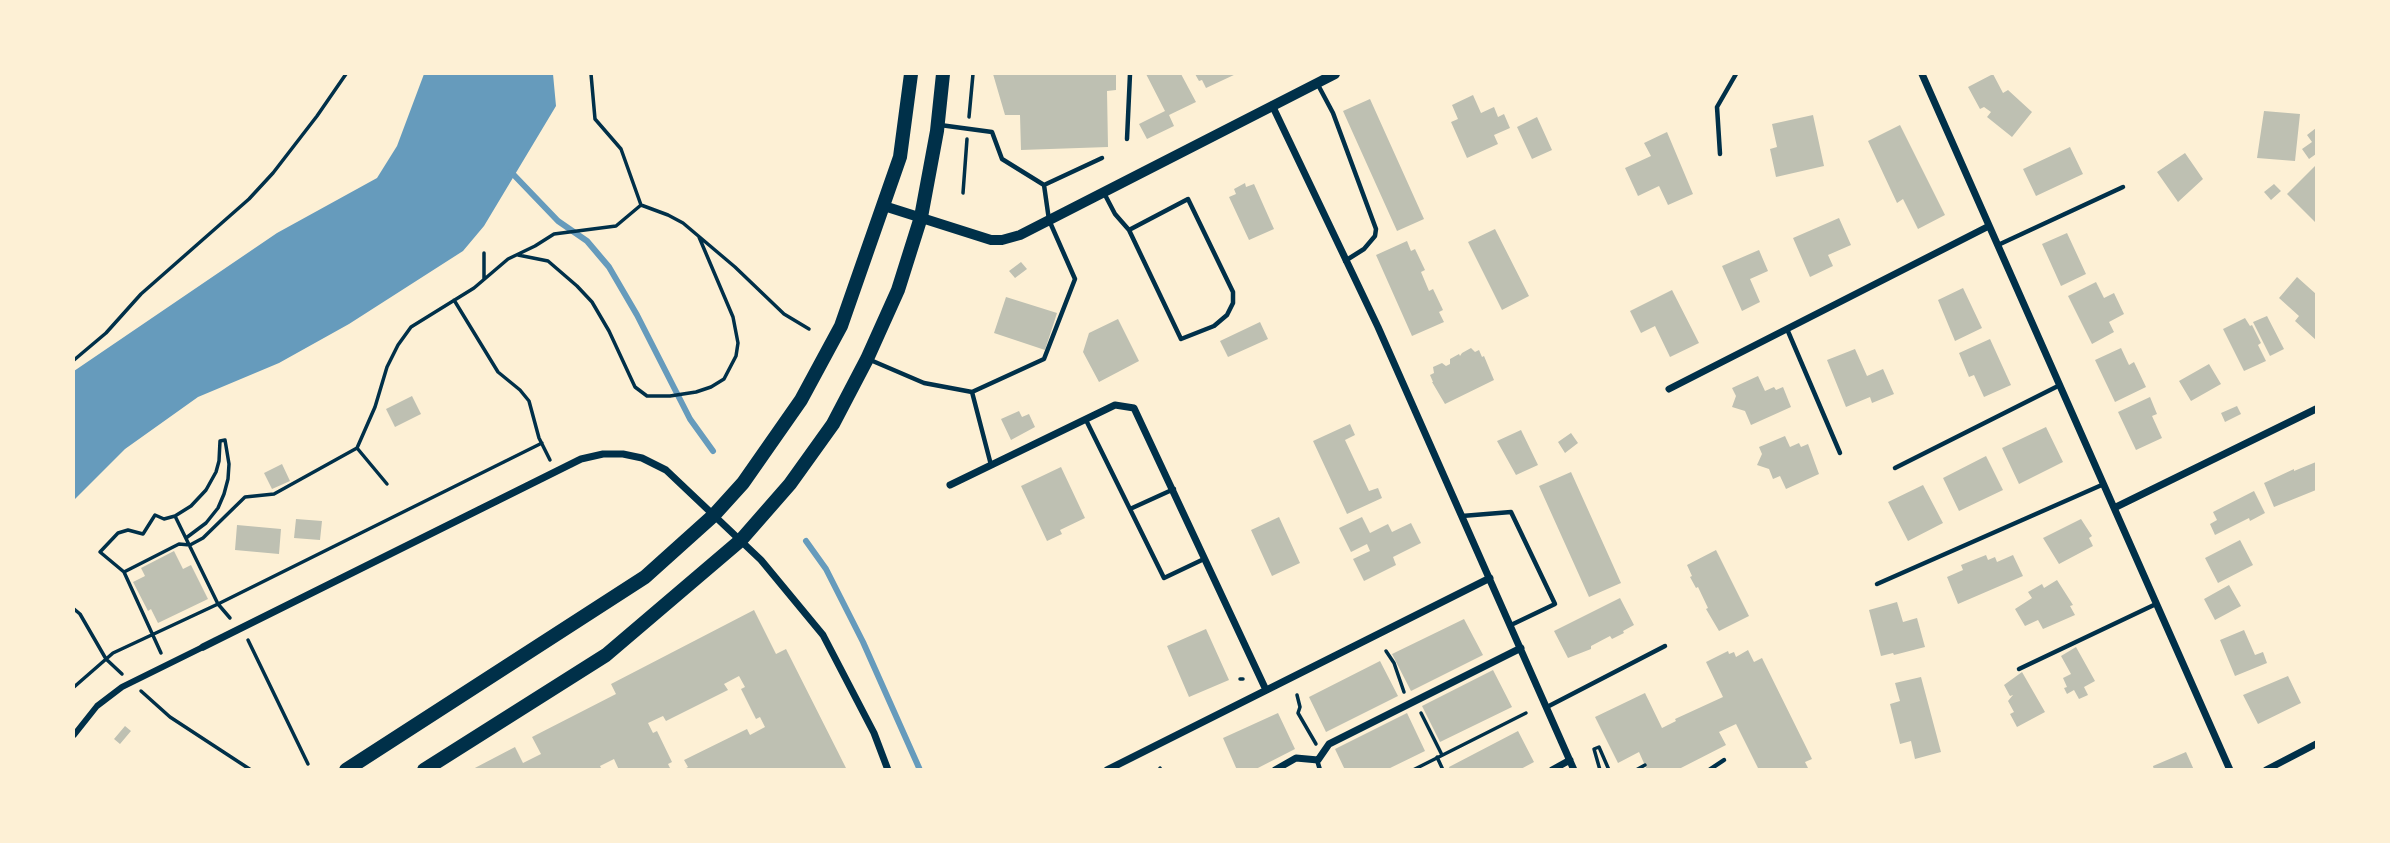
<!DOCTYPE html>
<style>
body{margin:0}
#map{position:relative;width:2390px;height:843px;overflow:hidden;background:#fdf0d5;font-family:Manrope,sans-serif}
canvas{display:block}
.frame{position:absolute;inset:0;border:75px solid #fdf0d5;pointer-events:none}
</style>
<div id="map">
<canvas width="2390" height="843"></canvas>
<div class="frame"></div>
</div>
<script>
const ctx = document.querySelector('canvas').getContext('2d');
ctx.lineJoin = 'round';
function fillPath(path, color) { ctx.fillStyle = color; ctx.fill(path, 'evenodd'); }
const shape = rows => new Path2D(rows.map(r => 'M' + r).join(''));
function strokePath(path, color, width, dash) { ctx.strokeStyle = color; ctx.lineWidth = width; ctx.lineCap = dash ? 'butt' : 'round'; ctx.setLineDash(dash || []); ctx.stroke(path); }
const water = shape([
 [424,74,553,74,556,106,484,226,463,251,349,324,279,363,198,397,125,449,74,500,74,371,277,233,377,178,397,146]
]);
const stream = shape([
 [511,172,558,221,587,241,609,267,637,315,690,419,713,451],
 [806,541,826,569,863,642,920,770]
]);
const building = shape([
 [993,74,1116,74,1116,90,1107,91,1108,147,1021,150,1020,115,1005,115],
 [1146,74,1181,74,1196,102,1169,115,1174,126,1147,139,1139,124,1165,111],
 [1195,74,1236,74,1206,88,1202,80,1199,81],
 [1993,74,2003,93,2008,90,2032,112,2012,137,1987,117,1991,112,1984,107,1980,109,1968,87],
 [1473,95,1481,113,1494,107,1498,117,1504,114,1510,128,1494,135,1498,144,1467,158,1451,122,1458,119,1452,105],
 [1370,99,1424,219,1397,231,1343,111],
 [2264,111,2300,114,2295,161,2257,158],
 [1813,115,1824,166,1776,177,1770,149,1777,147,1772,124],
 [1537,117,1552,150,1532,159,1517,127],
 [1900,125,1945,215,1918,229,1903,199,1897,203,1868,141],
 [2316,128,2316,154,2309,159,2302,149,2312,142,2307,135],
 [1667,132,1693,194,1668,205,1659,186,1638,196,1625,168,1651,156,1644,143],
 [2070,147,2083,174,2036,196,2023,169],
 [2185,153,2203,179,2178,202,2157,172],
 [2316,165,2316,220,2315,222,2287,194],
 [1245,183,1246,187,1254,184,1274,229,1249,240,1229,197,1236,194,1234,189],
 [2274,184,2281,191,2271,200,2264,192],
 [1839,218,1851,245,1828,255,1833,266,1810,277,1793,238],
 [1495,229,1529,296,1502,310,1468,242],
 [2067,233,2086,274,2061,286,2042,244],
 [1407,241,1411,251,1415,249,1425,270,1421,272,1429,291,1433,289,1443,310,1439,312,1444,322,1412,336,1376,255],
 [1759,250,1768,271,1750,279,1760,302,1742,311,1722,266],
 [1021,262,1027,269,1015,278,1009,271],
 [2297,277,2316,294,2316,340,2295,321,2299,316,2279,298],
 [2096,282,2104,298,2114,293,2124,314,2109,322,2114,332,2092,344,2068,296],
 [1963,288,1982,328,1955,341,1938,300],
 [1672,290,1699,343,1670,357,1655,326,1641,333,1630,311],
 [1006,297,1057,313,1045,350,994,333],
 [2267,316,2284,349,2270,356,2253,322],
 [2245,318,2250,326,2252,325,2261,343,2258,345,2266,361,2244,371,2223,329],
 [1118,319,1139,361,1099,382,1083,352,1089,333],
 [1260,322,1268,339,1228,357,1220,341],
 [1990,339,2011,385,1984,397,1974,375,1969,377,1959,353],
 [1471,348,1475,352,1479,350,1482,357,1484,356,1494,380,1445,404,1432,382,1433,382,1430,375,1434,373,1433,367,1442,363,1446,366,1450,364,1450,359,1459,354,1460,356,1462,353],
 [2121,348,2129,365,2134,362,2146,387,2115,402,2095,360],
 [1855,349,1867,376,1883,369,1894,394,1872,403,1870,397,1846,407,1827,360],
 [2209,364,2221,384,2191,401,2179,381],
 [1758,376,1765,391,1774,387,1776,390,1783,387,1791,407,1751,425,1745,411,1732,407,1736,396,1732,388],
 [412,396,421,414,395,427,386,409],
 [2150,397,2157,414,2152,416,2162,438,2136,450,2118,412],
 [2237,406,2241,414,2225,422,2221,413],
 [1019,411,1022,417,1029,414,1035,427,1011,440,1001,419],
 [1350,424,1355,435,1345,440,1369,491,1378,488,1382,498,1347,514,1313,441],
 [2046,427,2063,462,2019,484,2002,448],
 [1521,430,1538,465,1516,475,1497,441],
 [1571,433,1578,443,1565,453,1558,442],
 [1785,436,1790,447,1799,443,1801,447,1808,444,1819,474,1786,489,1780,476,1773,479,1769,469,1757,465,1762,454,1759,447],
 [1986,456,2003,490,1959,511,1943,478],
 [2316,462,2316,490,2274,507,2264,483,2294,469,2294,471],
 [282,464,290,481,272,489,264,473],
 [1061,467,1085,518,1060,530,1062,534,1047,541,1021,486],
 [1571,472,1621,583,1589,597,1539,486],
 [1923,485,1943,523,1908,541,1888,502],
 [2254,491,2265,513,2250,521,2249,518,2215,535,2210,524,2217,520,2213,512],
 [1279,517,1300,563,1272,576,1251,530],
 [1362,517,1370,533,1388,524,1392,532,1411,523,1421,543,1393,557,1396,565,1364,581,1353,559,1370,551,1367,544,1351,552,1339,528],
 [296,519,322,521,320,540,294,538],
 [2081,519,2092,536,2089,538,2093,546,2059,564,2043,538],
 [237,525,281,529,279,554,235,550],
 [2240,540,2253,565,2218,583,2205,558],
 [1716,550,1749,616,1719,631,1706,609,1708,608,1698,587,1696,588,1690,577,1692,576,1687,565],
 [174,551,183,569,191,565,208,599,158,623,151,609,148,611,133,582,145,576,141,568],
 [1986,555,1988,560,1995,557,1997,562,2013,555,2023,576,1958,604,1947,577,1963,570,1961,565],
 [2057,580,2073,605,2070,606,2075,615,2043,629,2038,620,2025,626,2015,609,2032,598,2028,592,2042,584,2044,588],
 [2229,585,2241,606,2215,620,2204,599],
 [1620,598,1634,625,1623,631,1624,633,1612,639,1610,636,1591,646,1591,649,1568,658,1554,631],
 [1897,602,1903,622,1917,618,1925,647,1894,655,1893,653,1881,656,1869,610],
 [754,610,776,654,786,649,847,770,682,770,688,767,684,760,747,729,750,735,765,727,760,717,756,719,741,689,745,687,739,676,724,684,728,690,666,721,663,716,648,723,653,733,657,731,672,762,668,764,671,770,619,770,614,759,600,766,602,770,471,770,515,747,523,763,541,754,532,737,616,694,611,684],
 [1464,619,1483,655,1411,691,1392,654],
 [1206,629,1229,680,1189,697,1167,646],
 [2244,630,2255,655,2263,652,2267,663,2235,676,2220,640],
 [2076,647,2095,681,2084,687,2088,695,2079,699,2074,690,2067,694,2064,688,2067,687,2063,678,2071,674,2061,656],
 [1748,650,1754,662,1762,658,1812,759,1805,762,1809,770,1759,770,1736,724,1719,732,1726,745,1677,770,1647,770,1639,752,1618,763,1595,717,1645,693,1662,728,1676,721,1675,719,1723,697,1706,662,1728,651,1729,654,1734,652,1736,657],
 [1380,661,1398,696,1326,732,1309,697],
 [1493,670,1512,707,1440,742,1422,706],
 [2022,672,2045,712,2017,727,2010,714,2014,712,2008,701,2013,695,2010,696,2004,685],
 [2288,676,2301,703,2258,724,2243,695],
 [1921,677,1941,752,1915,759,1911,741,1900,744,1890,704,1900,701,1895,683],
 [1278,713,1295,749,1254,770,1237,770,1223,738],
 [1407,713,1425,751,1386,770,1345,770,1335,749],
 [125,726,131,731,120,744,114,739],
 [1518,731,1534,762,1519,770,1450,770,1449,767],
 [2186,752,2194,770,2154,770,2153,766]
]);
const path = shape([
 [969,117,973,74],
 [963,193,967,139],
 [641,205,668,215,683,223,735,267,784,314,809,329],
 [518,255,548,261,577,286,592,302,609,331,635,387,647,396,670,396,696,392,711,387,724,379,736,356,738,343,733,317,699,237],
 [484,279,484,253],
 [454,300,498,372,520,390,529,401,539,438,550,460],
 [74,360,106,333,141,294,249,199,273,173,317,116,346,74],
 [357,448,387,484],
 [175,516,218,604,230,618],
 [186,538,206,523,218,508,224,494,228,479,229,464,225,440,220,441,219,461,216,472,206,490,191,506,175,516,164,519,155,515,143,534,128,530,118,533,100,552,124,572,179,544,190,545,203,538,245,497,274,494,357,448,375,407,387,367,398,345,411,327,474,288,508,259,535,246,554,234,616,226,641,205,621,149,595,119,591,74],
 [124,572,161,653],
 [74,609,80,614,106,659,122,674],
 [248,640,308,764],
 [1386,651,1394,663,1404,692],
 [1240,679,1243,679],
 [74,687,113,653,218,604,542,443],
 [141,691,170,717,251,770],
 [1297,695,1300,707,1298,713,1316,744],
 [1421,713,1442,755],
 [1437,757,1443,770],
 [1160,768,1161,770],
 [1413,770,1526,713],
 [1600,770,1594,749,1599,747,1609,770],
 [1636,770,1645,765]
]);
const service = shape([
 [1317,83,1333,113,1376,229,1375,236,1364,249,1345,261],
 [940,125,992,132,1002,159,1044,185,1049,220,1075,279,1044,359,972,392],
 [1127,139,1130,74],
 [1720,154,1717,107,1736,74],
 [1044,185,1102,158],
 [1104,193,1115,214,1129,230,1181,339,1214,326,1227,315,1233,303,1233,292,1188,199,1129,230],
 [1998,245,2123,187],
 [1787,329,1840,453],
 [868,359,924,383,972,392,991,465],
 [1086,420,1164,578,1204,559],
 [1895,468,2060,385],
 [1130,509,1174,489],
 [1462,516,1511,512,1555,604,1511,625],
 [1877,584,2104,484],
 [2019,669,2156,604],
 [1547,707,1665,646],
 [1317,760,1320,770],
 [1709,770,1724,760]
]);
const pedestrian = shape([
 [74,735,97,706,122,687,203,647]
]);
const minor = shape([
 [1922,74,2230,770],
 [1272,105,1378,327,1574,770],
 [1669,389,1989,226],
 [950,485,1115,405,1134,408,1266,690],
 [2114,508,2316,409],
 [203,647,581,459,603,454,623,454,642,458,666,470,761,560,823,635,874,733,888,770],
 [1107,770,1490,578],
 [1275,770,1296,758,1318,760,1329,744,1521,648],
 [1552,770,1570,760],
 [2266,770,2316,744]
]);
const tertiary = shape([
 [884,206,991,240,1002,240,1020,235,1335,74]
]);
const primary = shape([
 [346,770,645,577,714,515,743,483,801,400,841,326,900,157,911,74],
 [424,770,606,655,741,540,790,484,833,424,867,359,898,290,921,217,937,131,943,74]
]);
fillPath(water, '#669bbc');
strokePath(stream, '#669bbc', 6);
fillPath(building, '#bec0b2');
strokePath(path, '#003049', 3.5);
strokePath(service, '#003049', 4.5);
strokePath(pedestrian, '#003049', 6);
strokePath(minor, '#003049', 7);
strokePath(tertiary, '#003049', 10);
strokePath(primary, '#003049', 14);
</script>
